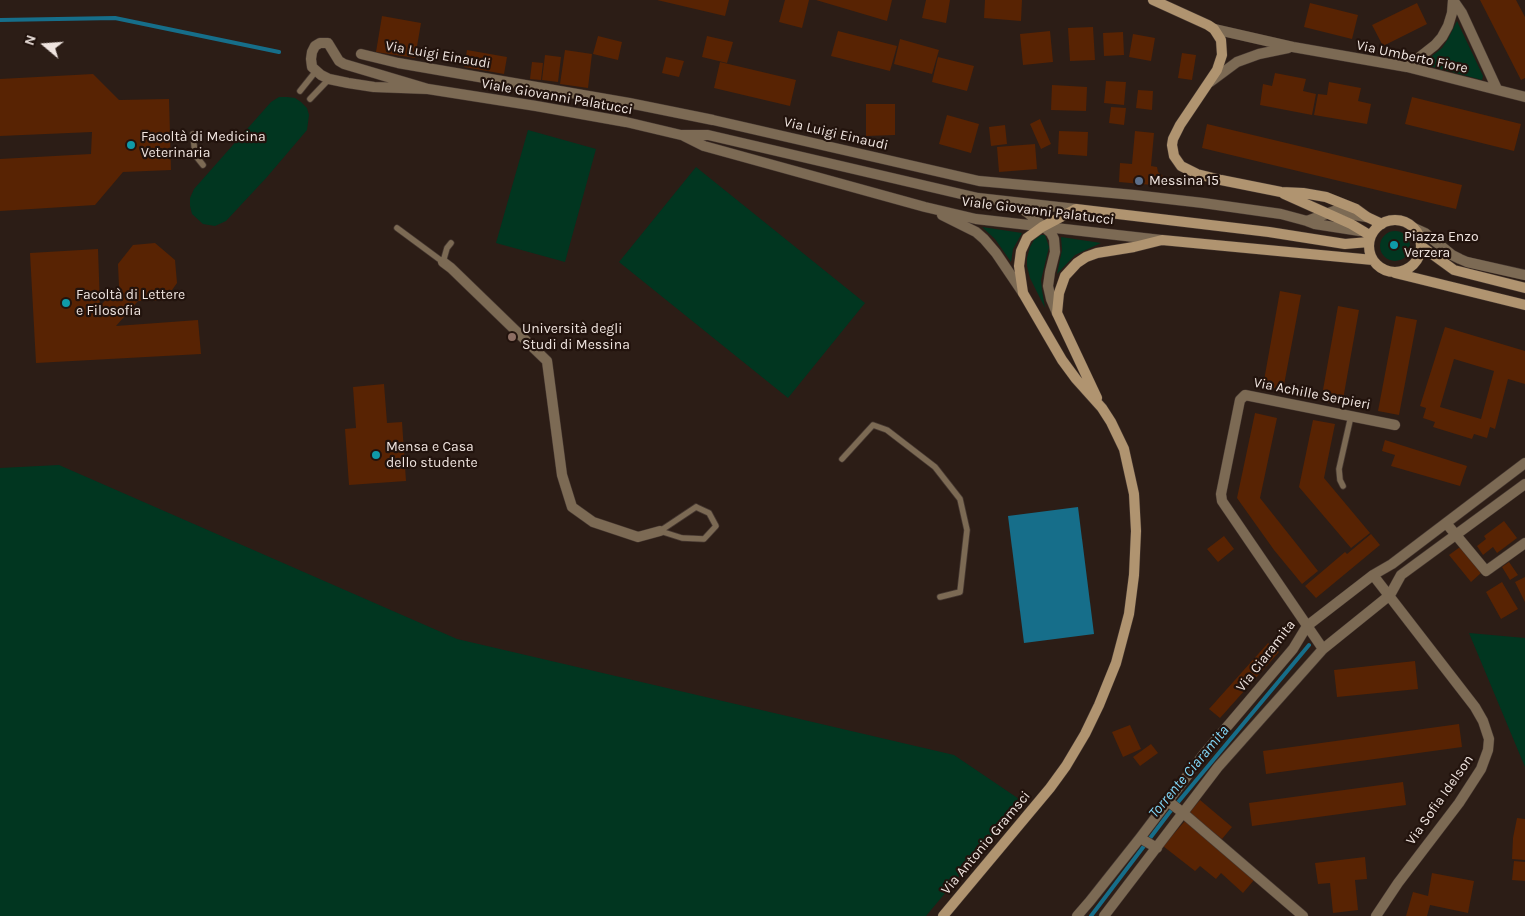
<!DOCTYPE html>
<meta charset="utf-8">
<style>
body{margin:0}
#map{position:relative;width:1525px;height:916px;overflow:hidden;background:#2c1d16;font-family:Karla,sans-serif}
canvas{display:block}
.north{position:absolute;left:20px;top:20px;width:50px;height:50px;-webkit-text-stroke:4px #22130d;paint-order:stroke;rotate:288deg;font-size:14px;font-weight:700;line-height:20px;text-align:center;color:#efe4df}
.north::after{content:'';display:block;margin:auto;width:18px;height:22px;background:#efe4df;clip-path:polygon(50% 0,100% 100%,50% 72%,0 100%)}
</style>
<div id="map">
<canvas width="1525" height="916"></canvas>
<div class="north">N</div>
</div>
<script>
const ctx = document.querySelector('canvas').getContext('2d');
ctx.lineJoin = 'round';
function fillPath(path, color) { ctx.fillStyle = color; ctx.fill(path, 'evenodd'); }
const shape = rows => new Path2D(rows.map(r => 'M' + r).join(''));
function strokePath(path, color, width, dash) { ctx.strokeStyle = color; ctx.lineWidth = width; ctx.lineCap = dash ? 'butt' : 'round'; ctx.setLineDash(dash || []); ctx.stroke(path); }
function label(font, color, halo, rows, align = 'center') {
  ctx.font = font + ' Karla,sans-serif'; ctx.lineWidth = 4.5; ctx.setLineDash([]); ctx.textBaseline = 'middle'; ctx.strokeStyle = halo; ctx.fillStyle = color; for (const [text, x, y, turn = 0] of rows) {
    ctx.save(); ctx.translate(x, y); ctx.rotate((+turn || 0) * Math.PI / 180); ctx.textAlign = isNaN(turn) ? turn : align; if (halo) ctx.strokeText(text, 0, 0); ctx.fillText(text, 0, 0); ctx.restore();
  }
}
const green = shape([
 [1457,21,1483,76,1482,80,1422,64,1442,48,1448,39],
 [279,97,287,97,295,98,301,102,307,108,309,115,307,130,267,177,226,221,215,226,203,224,192,214,190,206,190,198,194,189,271,102],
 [528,130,596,149,565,262,496,243],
 [696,167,865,303,788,398,619,262],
 [982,227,1022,233,1013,249,1011,262,995,239],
 '1380 246a15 15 0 1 1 30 0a15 15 0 1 1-30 0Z',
 [1041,235,1045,235,1049,247,1041,280,1042,290,1045,308,1030,278,1027,266,1027,258,1030,247,1034,240],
 [1061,237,1101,243,1075,255,1057,274,1062,250],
 [59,465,457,639,954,755,1022,801,926,916,0,916,0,468],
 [1469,633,1525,638,1525,767]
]);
const water = shape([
 [1078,507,1094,634,1024,643,1008,516]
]);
const stream = shape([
 [0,20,115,18,279,52],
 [1091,916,1169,813,1309,645]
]);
const building = shape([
 [657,0,729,0,725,16],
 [785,0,809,0,802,28,779,22],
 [816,0,892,0,887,21],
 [926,0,950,0,946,23,922,18],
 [985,0,1022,0,1021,21,984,18],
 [1480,0,1516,0,1525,17,1525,78,1521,80],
 [1310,3,1358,15,1352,39,1304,27],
 [1417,3,1427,24,1383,46,1372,25],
 [382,16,421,23,415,58,376,52],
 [1093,27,1095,60,1070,61,1068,28],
 [838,31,897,46,890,71,831,56],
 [1050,31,1053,62,1023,65,1020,34],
 [1123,32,1124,55,1104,56,1103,33],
 [1133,34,1155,38,1151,61,1129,57],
 [598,36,622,42,618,60,593,54],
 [707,36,733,42,727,63,702,57],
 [900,39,939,50,932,74,894,64],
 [467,50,507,57,504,74,464,67],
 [565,50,592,54,588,88,560,84],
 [1182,53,1196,55,1192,80,1178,78],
 [545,55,561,57,558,82,542,80],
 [666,57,684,61,679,77,662,73],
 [938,57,974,66,967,91,932,82],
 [532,62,543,63,541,80,530,79],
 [720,62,796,80,790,106,714,88],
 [1275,73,1306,79,1303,91,1316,94,1312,115,1260,105,1263,84,1272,86],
 [93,74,119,100,169,99,171,170,123,172,95,205,0,211,0,159,91,154,92,132,0,136,0,79],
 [1106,81,1126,82,1124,105,1104,103],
 [1329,82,1361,88,1358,101,1371,104,1367,124,1314,115,1318,94,1327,95],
 [1052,85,1087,87,1086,111,1051,110],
 [1138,90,1153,91,1152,110,1136,108],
 [1412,97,1521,124,1514,151,1405,124],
 [866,104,895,104,895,135,866,136],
 [1111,107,1126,108,1124,125,1109,123],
 [947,115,979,124,971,153,939,144],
 [1040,119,1051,144,1041,149,1030,124],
 [1207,124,1462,185,1456,209,1202,148],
 [1005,125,1007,144,991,146,989,127],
 [1059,131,1088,132,1087,156,1058,154],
 [1135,131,1154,133,1151,166,1157,167,1158,172,1164,177,1164,186,1119,182,1120,163,1132,164],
 [1035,144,1037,169,999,172,997,147],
 [155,243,175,260,177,283,165,300,138,301,116,326,198,320,201,354,36,363,30,253,98,249,100,306,119,286,118,264,133,245],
 [1280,291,1301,295,1283,390,1263,386],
 [1338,306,1359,310,1342,405,1321,401],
 [1396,316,1417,320,1399,415,1378,411],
 [1445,327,1525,351,1525,384,1508,379,1495,429,1490,427,1487,438,1474,434,1472,439,1433,427,1435,422,1423,418,1426,408,1420,406],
 [1454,359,1494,371,1481,419,1440,407],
 [384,384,387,423,402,422,406,481,349,485,345,429,356,428,353,387],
 [1255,413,1277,418,1260,498,1318,571,1302,584,1274,550,1237,498],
 [1313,420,1335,424,1324,478,1370,533,1351,548,1299,487],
 [1385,440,1467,466,1460,486,1391,466,1395,455,1382,451],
 [1504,521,1517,538,1497,553,1493,547,1483,555,1477,546,1486,539,1484,536],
 [1371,534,1380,545,1316,598,1305,586,1345,552,1347,554],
 [1224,536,1234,549,1218,562,1207,549],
 [1460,547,1481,573,1471,582,1449,555],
 [1509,562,1518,575,1510,580,1502,567],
 [1525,577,1525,602,1515,582],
 [1502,582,1518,609,1501,619,1486,592],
 [1268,643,1279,652,1220,718,1209,709],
 [1415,661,1418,689,1337,697,1334,670],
 [1459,724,1462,747,1266,774,1263,751],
 [1130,725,1141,749,1123,757,1112,732],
 [1151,744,1158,753,1140,766,1133,757],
 [1403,782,1406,805,1252,826,1249,803],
 [1200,800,1232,827,1222,839,1189,813],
 [1517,818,1525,819,1525,860,1512,859,1513,838],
 [1185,821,1254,880,1243,893,1221,873,1216,879,1200,866,1195,871,1163,846],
 [1365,857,1367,879,1355,880,1358,910,1333,913,1330,883,1318,884,1315,863],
 [1514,861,1525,862,1525,881,1512,880],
 [1432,873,1474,881,1468,913,1430,905,1427,916,1406,916,1413,892,1428,896]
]);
const lane = shape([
 [300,91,316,71],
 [310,99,329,79],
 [193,134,195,155,203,165],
 [397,228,443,262,447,248,451,243],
 [842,459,873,425,887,430,935,467,960,499,967,530,960,592,940,597],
 [1343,486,1340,480,1339,469,1351,416],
 [696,507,709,513,716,526,704,539,682,538,660,531,696,507]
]);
const street = shape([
 [1453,0,1462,13,1497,89],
 [1214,29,1293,47,1407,67,1525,97],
 [361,54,398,63,629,103,713,120,979,181,1134,195,1203,203,1281,214,1307,221,1315,224,1360,231],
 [1407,67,1435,45,1442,37,1448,26,1452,13,1453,0],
 [1210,82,1237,62,1259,54,1288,48],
 [428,89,374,87,348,83,329,79,321,75,312,67,311,59,312,52,315,46,320,43,328,43,339,61,344,64,428,89,536,106,626,122,681,135,708,135,978,198,1076,209],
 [684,136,704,146,925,207,976,219,1161,240],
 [1013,203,1028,213,1051,233,1054,239,1055,252,1050,272,1048,286,1051,299,1057,313],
 [942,215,976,232,984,239,996,253,1023,293],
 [1307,221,1337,210,1343,210,1354,215,1367,217],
 [1414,228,1425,233,1452,255,1460,259,1467,262,1525,275],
 [443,262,451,268,547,361,562,475,572,507,593,522,638,537,660,531],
 [1446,523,1486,571,1525,543],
 [1373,575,1475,707,1483,721,1489,739,1488,750,1481,769,1459,803,1398,883,1376,916],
 [1323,649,1222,501,1221,494,1240,400,1245,395,1395,425],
 [1168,801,1183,813,1303,916],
 [1140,838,1157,848],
 [1077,916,1090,901,1140,838,1203,755,1293,649,1307,626,1373,575,1392,564,1525,463],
 [1104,916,1218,767,1323,649,1390,595,1401,575,1525,484]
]);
const secondary = shape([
 [1153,0,1208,25,1214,29,1221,40,1222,55,1217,70,1180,125,1173,139,1172,145,1174,156,1181,166,1197,174,1221,180,1281,192,1303,193,1326,197,1356,209,1367,217,1382,224],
 [1284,194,1351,224,1371,236],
 '1369 246a26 26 0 1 1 52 0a26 26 0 1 1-52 0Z',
 [1421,246,1454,270,1525,288],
 [1395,273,1525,305],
 [1097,398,1057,313,1059,293,1065,276,1077,263,1086,257,1097,253,1134,247,1162,240,1373,260],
 [943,916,1050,788,1066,766,1085,734,1099,705,1116,663,1129,614,1134,575,1136,531,1134,494,1124,449,1111,422,1102,408,1076,379,1062,360,1023,293,1019,266,1021,251,1027,238,1042,227,1076,209,1269,232,1345,244,1369,242]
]);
const markers = [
 [131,145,5,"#0f9aa8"],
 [1139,181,5,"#5c6f8a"],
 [1394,245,5,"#0f9aa8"],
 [66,303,5,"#0f9aa8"],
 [512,337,5,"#8d6e63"],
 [376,455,5,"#0f9aa8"]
];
const streetNames = [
 ["Via Luigi Einaudi",438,55,10],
 ["Via Umberto Fiore",1412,57,12],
 ["Viale Giovanni Palatucci",557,97,10],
 ["Via Luigi Einaudi",836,134,13],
 ["Viale Giovanni Palatucci",1038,211,7],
 ["Via Achille Serpieri",1312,394,11],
 ["Via Ciaramita",1266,656,-52],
 ["Via Sofia Idelson",1440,800,-55],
 ["Via Antonio Gramsci",986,843,-50]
];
const poiNames = [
 ["Facoltà di Medicina",141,137],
 ["Veterinaria",141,153],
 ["Messina 15",1149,181],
 ["Piazza Enzo",1404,237],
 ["Verzera",1404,253],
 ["Facoltà di Lettere",76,295],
 ["e Filosofia",76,311],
 ["Università degli",522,329],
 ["Studi di Messina",522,345],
 ["Mensa e Casa",386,447],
 ["dello studente",386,463]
];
const waterNames = [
 ["Torrente Ciaramita",1189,772,-50]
];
fillPath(green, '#013620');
fillPath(water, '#166e8a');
strokePath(stream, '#166e8a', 4);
fillPath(building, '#582303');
strokePath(lane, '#473932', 7);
strokePath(street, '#473932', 11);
strokePath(secondary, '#473932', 11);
strokePath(lane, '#7c6a54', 5.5);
strokePath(street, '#7c6a54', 10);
strokePath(secondary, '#b09470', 10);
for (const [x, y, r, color] of markers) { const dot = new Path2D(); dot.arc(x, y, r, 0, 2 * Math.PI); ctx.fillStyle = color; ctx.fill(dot); strokePath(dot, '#22130d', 2); }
label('14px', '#efe4df', '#22130d', streetNames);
label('14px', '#efe4df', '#22130d', poiNames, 'left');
label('italic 15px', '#81d7f8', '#22130d', waterNames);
</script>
